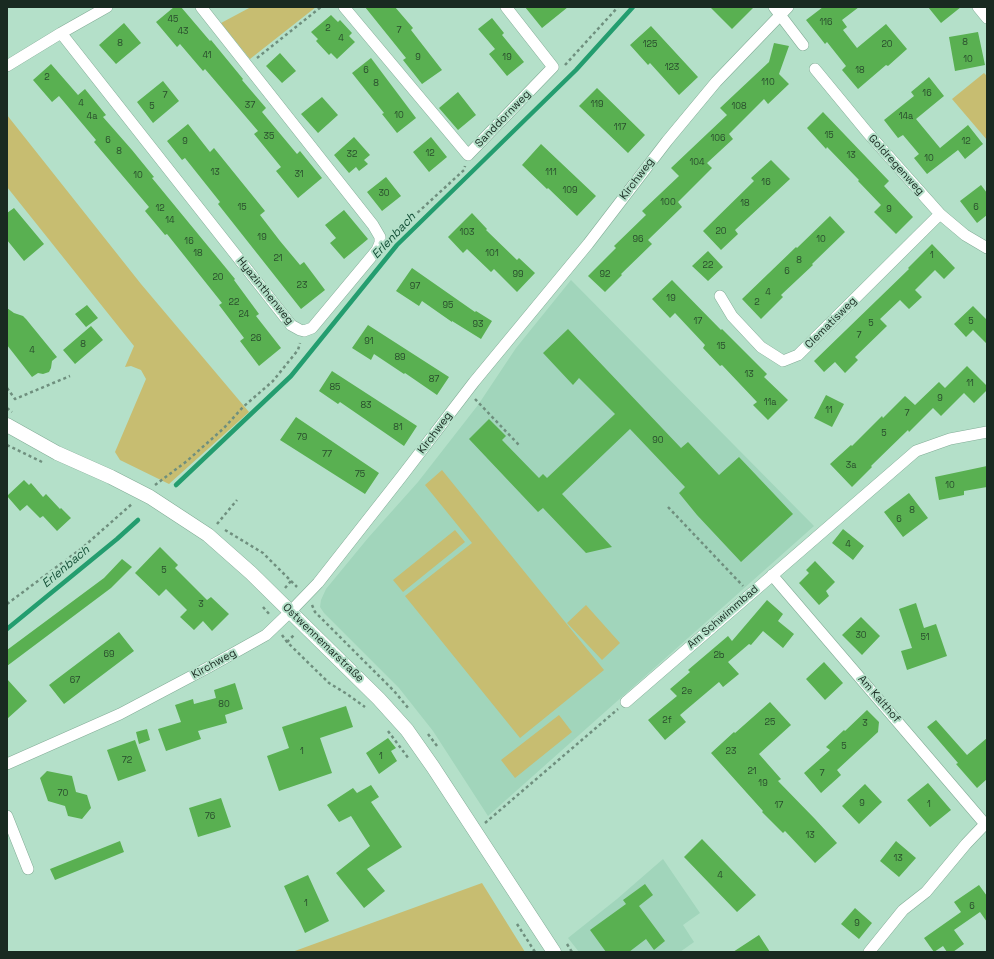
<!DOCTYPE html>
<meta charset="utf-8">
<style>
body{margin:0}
#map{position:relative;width:994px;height:959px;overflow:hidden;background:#b4e0c9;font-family:"Space Grotesk",sans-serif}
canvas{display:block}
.frame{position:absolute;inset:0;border:8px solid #192a21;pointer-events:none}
</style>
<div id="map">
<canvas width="994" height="959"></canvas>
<div class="frame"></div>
</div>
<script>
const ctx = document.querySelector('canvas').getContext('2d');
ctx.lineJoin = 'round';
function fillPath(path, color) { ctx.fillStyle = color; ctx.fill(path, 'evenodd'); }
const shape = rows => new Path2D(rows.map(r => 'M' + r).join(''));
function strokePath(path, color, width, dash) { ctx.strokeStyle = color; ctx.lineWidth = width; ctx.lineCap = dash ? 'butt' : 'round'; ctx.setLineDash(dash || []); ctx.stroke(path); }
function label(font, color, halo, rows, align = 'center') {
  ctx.font = font + ' "Space Grotesk",sans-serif'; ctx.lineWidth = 4; ctx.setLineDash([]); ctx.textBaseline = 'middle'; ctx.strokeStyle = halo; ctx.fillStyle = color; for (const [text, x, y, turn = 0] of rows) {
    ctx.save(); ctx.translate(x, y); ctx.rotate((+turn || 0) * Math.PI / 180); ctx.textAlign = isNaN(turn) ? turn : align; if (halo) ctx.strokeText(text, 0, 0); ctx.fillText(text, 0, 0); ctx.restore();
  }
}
const built = shape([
 [571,280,814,526,488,816,433,731,399,688,324,613,320,607,321,600,326,589,368,538,418,482,478,405,516,348],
 [663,859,700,913,683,925,694,942,680,952,579,952,568,938,617,899]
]);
const green = shape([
 [251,7,316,7,250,59,221,23],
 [984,73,987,76,987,140,952,99],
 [7,115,141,284,249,412,169,484,120,460,115,452,146,379,141,370,131,366,125,367,134,346,7,187],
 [442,470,604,670,520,738,405,596,472,543,425,485],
 [455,530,465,542,403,592,393,580],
 [586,605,620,643,602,660,567,623],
 [559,715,572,732,515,778,501,760],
 [482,883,525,952,292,952]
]);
const stream = shape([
 [176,485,291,376,397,245,576,70,633,7],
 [7,629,117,539,138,520]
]);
const building = shape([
 [174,7,181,7,210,41,211,40,243,79,242,80,266,108,262,112,297,154,300,151,322,178,298,198,276,171,281,167,254,134,258,131,205,69,203,71,180,44,177,47,156,22],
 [365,7,395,7,413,28,411,30,442,70,422,84,403,60,406,58],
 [525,7,568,7,542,28],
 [710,7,754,7,732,29],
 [823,7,859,7,842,20,847,27,843,30,857,48,886,24,907,49,888,66,886,65,858,89,842,70,846,66,827,42,825,44,806,20],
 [928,7,961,7,941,23],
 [331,15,338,22,340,20,352,33,349,36,355,42,337,59,331,53,329,55,316,41,318,39,311,32],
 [492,18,504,33,502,35,524,62,507,76,489,54,495,49,478,29],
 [124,23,141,43,116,64,99,45],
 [651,26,698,77,679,95,650,63,648,65,630,45],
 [978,32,985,65,955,71,949,37],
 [774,43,789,46,779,74,789,84,768,104,764,99,729,134,733,139,707,163,712,168,678,202,682,207,648,240,652,244,621,274,622,275,605,292,588,276,616,248,614,246,646,215,642,211,679,176,671,168,727,115,720,108,769,62],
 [280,53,296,71,282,83,266,66],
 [371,58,416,118,397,133,382,114,384,113,352,73],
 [51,64,78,95,85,89,106,115,103,117,132,150,154,177,152,178,235,279,234,280,259,314,256,316,281,348,259,366,240,341,244,338,219,305,222,303,167,234,165,235,145,211,149,207,94,142,96,140,59,96,52,102,33,80],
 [929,77,944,96,916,119,940,148,968,125,983,144,965,159,958,150,927,174,914,158,919,154,903,135,898,138,884,120,914,96,911,92],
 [163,81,179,101,153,123,137,102],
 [597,88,645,135,628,153,579,106],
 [458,92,476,115,458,130,439,108],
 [322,97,338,115,318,133,301,114],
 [823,112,889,181,884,186,913,217,896,234,874,212,881,205,858,181,859,180,827,147,826,149,807,128],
 [188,124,210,152,214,148,265,211,260,215,280,241,300,265,304,262,325,290,301,309,218,204,220,202,185,158,182,160,167,141],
 [354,137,370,155,364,160,368,164,359,171,356,167,349,173,334,155],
 [431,137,447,157,429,172,413,152],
 [541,144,596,196,577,216,548,188,547,189,522,165],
 [771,160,790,179,735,230,738,234,721,250,703,231,754,181,751,178],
 [386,177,401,196,382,211,367,192],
 [981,185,987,193,987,215,977,223,960,201],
 [14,208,44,244,24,261,7,240,7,213],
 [344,210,368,239,344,259,330,243,336,238,325,225],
 [472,213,487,229,486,230,517,260,519,258,535,273,517,292,494,269,491,272,467,249,463,253,448,237],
 [830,216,845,232,812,264,813,265,781,295,783,297,761,319,742,299,796,247,797,248],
 [932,244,955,268,944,279,935,270,915,290,922,297,909,309,900,300,880,319,887,326,855,357,858,360,845,373,835,362,824,372,814,361,909,269,908,268],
 [708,251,723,267,708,281,692,266],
 [412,268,475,312,476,311,492,321,481,339,452,321,452,322,422,301,419,306,396,291],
 [672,280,721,330,722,329,767,374,764,377,788,400,768,420,753,405,757,402,722,365,720,366,703,348,705,345,675,313,670,318,652,299],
 [87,305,98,318,86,327,75,314],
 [973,306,987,320,987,344,973,330,966,337,954,324],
 [7,308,14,313,23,316,26,319,57,357,52,361,51,368,49,372,43,374,38,373,32,377,7,345],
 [368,325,449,377,437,395,405,373,404,374,374,354,371,360,352,348],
 [91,326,103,340,75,364,63,350],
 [568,329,681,448,688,442,719,475,739,457,793,514,741,562,697,515,679,493,685,487,630,429,562,494,612,547,586,553,543,508,538,512,469,439,489,419,506,436,502,440,539,478,543,474,547,478,615,414,579,378,573,385,543,353],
 [967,366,987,386,987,390,974,403,964,393,941,416,933,408,909,432,908,430,871,466,872,467,852,487,830,464,851,445,852,446,882,416,883,418,905,396,915,405,939,382,945,388],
 [332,371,417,426,404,446,340,402,338,404,319,391],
 [826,395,844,404,832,427,814,418],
 [296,417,379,473,365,494,280,440],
 [987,466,987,487,964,491,964,495,939,500,935,477],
 [24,480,29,485,31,483,43,497,46,494,60,509,61,508,71,518,57,531,43,516,40,518,27,505,20,511,7,496],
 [909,493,928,518,903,537,884,512],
 [843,529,864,546,853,560,832,543],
 [160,547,178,565,175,568,207,600,211,597,229,614,212,631,203,621,194,630,180,617,187,610,166,589,159,596,135,573],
 [122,559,132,567,111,588,7,666,7,650,104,578],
 [815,561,835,582,826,591,829,596,819,605,799,583,809,573,806,570],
 [767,600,783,614,778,621,794,634,783,648,763,631,751,645,749,644,728,662,739,674,723,687,719,682,680,715,686,722,665,740,648,720,677,696,670,689,690,672,688,670,728,636,732,641],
 [916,603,924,628,936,624,947,656,907,670,901,651,912,648,899,609],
 [861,617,880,636,862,655,842,635],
 [119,632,134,651,64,704,49,685],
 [824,662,843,683,825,700,806,679],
 [7,679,27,701,7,719],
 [235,683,243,709,225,715,227,723,198,731,201,739,166,751,158,729,181,722,175,705,193,699,194,704,216,698,214,690],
 [770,702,791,725,759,754,781,779,778,781,815,819,837,843,815,863,785,831,783,833,762,812,763,811,711,753,734,732,735,733],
 [346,706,353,727,320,738,332,773,279,791,267,756,289,748,282,727],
 [867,710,879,722,878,732,837,770,841,775,821,793,804,773,830,750,826,747,844,730,845,731],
 [936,720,967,755,987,738,987,779,977,788,956,764,958,763,927,727],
 [147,729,150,740,139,744,136,732],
 [388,738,396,748,391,751,397,761,379,774,366,753],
 [135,740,146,771,118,781,107,750],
 [47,771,72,776,76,792,87,795,91,808,82,819,68,816,65,806,48,801,40,778],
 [928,783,951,810,930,827,907,800],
 [865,784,882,802,859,824,842,806],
 [371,785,379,797,371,802,402,847,367,869,385,891,364,908,336,873,370,846,351,816,339,822,327,805,353,788,357,793],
 [221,798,231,827,198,837,189,808],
 [702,839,756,895,737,912,684,857],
 [120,841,124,852,55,880,50,869],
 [896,841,916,858,899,877,880,861],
 [308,875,329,921,305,933,284,886],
 [645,884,653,895,639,906,665,941,654,950,646,939,629,952,606,952,590,930,626,904,623,900],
 [979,885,987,896,987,922,980,912,954,930,964,944,953,952,947,952,943,946,934,952,924,938,961,912,954,902],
 [855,908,872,923,859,939,841,924],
 [759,935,770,952,733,952]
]);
const path = shape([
 [257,58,321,7],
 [565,65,618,7],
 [391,237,464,170,465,166],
 [7,388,15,399,70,376],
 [475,399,519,445],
 [7,408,12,412],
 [7,445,42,462],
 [155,485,187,461,224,428,243,407,273,381,298,350,300,343],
 [668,507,743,586],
 [217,524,237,500],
 [225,530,263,553,297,587],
 [285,588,291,581],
 [7,604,82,548,133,503],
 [312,605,315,612,394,691,409,709],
 [263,607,270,615],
 [282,635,287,642,329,683,347,694,365,707],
 [287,642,294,635],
 [388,731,409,759],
 [428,734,437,746],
 [485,823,618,709],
 [517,924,535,952],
 [567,944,572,952]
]);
const minor = shape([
 [344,7,468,155,553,67,506,7],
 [774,7,803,45],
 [978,7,987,18],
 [61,33,291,325,300,330,304,331,312,328,377,250,380,243,380,237,373,225,201,7],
 [7,66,61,33,107,7],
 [815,69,867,132,940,214,965,235,987,248],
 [720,296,732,316,761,347,783,361,798,355,940,214],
 [772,575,985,824],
 [626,702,916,451,950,439,987,432],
 [7,764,120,714,207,668,266,635,290,612,318,583,402,476,474,382,588,244,667,141,716,82,788,7],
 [7,816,28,869],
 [869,952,903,910,926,892,966,844,987,822]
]);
const tertiary = shape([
 [7,425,57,453,111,477,150,497,208,535,251,573,379,699,407,730,433,767,554,952]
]);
const numberNames = [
 ["45",173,20],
 ["116",826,23],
 ["2",328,29],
 ["7",399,31],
 ["43",183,32],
 ["4",341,39],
 ["8",965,43],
 ["8",120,44],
 ["125",650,45],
 ["20",887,45],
 ["41",207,56],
 ["9",418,58],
 ["19",507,58],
 ["10",968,60],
 ["123",672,68],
 ["6",366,71],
 ["18",860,71],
 ["2",47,78],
 ["110",768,83],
 ["8",376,84],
 ["16",927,94],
 ["7",165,96],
 ["4",81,104],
 ["119",597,105],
 ["37",250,106],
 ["5",152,107],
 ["108",739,107],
 ["10",399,116],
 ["4a",92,117],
 ["14a",906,117],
 ["117",620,128],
 ["15",829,136],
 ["35",269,137],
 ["106",718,139],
 ["6",108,141],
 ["9",185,142],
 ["12",966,142],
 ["8",119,152],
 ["12",430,154],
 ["32",352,155],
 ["13",851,156],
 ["10",929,159],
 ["104",697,163],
 ["13",215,173],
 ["111",551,173],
 ["31",299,175],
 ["10",138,176],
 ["16",766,183],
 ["109",570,191],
 ["30",384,194],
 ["100",668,203],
 ["18",745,204],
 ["15",242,208],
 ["6",976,208],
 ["12",160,209],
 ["9",889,210],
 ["14",170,221],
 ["20",721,232],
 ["103",467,233],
 ["19",262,238],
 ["96",638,240],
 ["10",821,240],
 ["16",189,242],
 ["18",198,254],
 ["101",492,254],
 ["1",932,256],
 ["21",278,259],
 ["8",799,261],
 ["22",708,266],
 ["6",787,272],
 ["99",518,275],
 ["92",605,275],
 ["20",218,278],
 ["23",302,286],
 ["97",415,287],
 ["4",768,293],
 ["19",671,299],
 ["22",234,303],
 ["2",757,303],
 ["95",448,306],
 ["24",244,315],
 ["17",698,322],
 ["5",971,322],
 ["5",871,324],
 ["93",478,325],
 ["7",859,336],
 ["26",256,339],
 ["91",369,342],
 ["8",83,345],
 ["15",721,347],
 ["4",32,351],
 ["89",400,358],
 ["13",749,375],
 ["87",434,380],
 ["11",970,384],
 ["85",335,388],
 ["9",940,399],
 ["11a",770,403],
 ["83",366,406],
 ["11",829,411],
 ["7",907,414],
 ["81",398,428],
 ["5",884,434],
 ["79",302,438],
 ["90",658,441],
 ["77",327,455],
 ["3a",851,466],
 ["75",360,475],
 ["10",950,486],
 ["8",912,511],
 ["6",899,520],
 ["4",848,545],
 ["5",164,571],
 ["3",201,605],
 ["30",861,636],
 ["51",925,638],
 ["69",109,655],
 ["2b",719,656],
 ["67",75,681],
 ["2e",687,692],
 ["80",224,705],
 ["2f",667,721],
 ["25",770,723],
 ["3",865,724],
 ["5",844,747],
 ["1",302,752],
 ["23",731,752],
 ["1",381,757],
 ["72",127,761],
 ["21",752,772],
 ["7",822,774],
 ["19",763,784],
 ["70",63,794],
 ["9",862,804],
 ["1",929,805],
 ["17",779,806],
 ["76",210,817],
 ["13",810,836],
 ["13",898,859],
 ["4",720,876],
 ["1",306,904],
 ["6",972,907],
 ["9",857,924]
];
const streetNames = [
 ["Sanddornweg",503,119,-46],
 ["Goldregenweg",896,165,48],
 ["Kirchweg",637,179,-53],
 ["Hyazinthenweg",265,291,51],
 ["Clematisweg",831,323,-45],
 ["Kirchweg",435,433,-53],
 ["Am Schwimmbad",723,617,-41],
 ["Ostwennemarstraße",323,643,44],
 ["Kirchweg",214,664,-29],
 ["Am Kalthof",879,699,49]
];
const waterNames = [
 ["Erlenbach",394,236,-47],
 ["Erlenbach",66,567,-40]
];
fillPath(built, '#a1d5bb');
fillPath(green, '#c7bd71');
strokePath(stream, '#249d6f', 4.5);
fillPath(building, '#59b051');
strokePath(minor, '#82ac96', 12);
strokePath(tertiary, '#82ac96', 15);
strokePath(path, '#6f8f7e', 2.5, [3, 3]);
strokePath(minor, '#fff', 11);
strokePath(tertiary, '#fff', 14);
label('9px', '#294c2d', null, numberNames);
label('11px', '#192a21', '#b4e0c9', streetNames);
label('italic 12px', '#135037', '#b4e0c9', waterNames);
</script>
